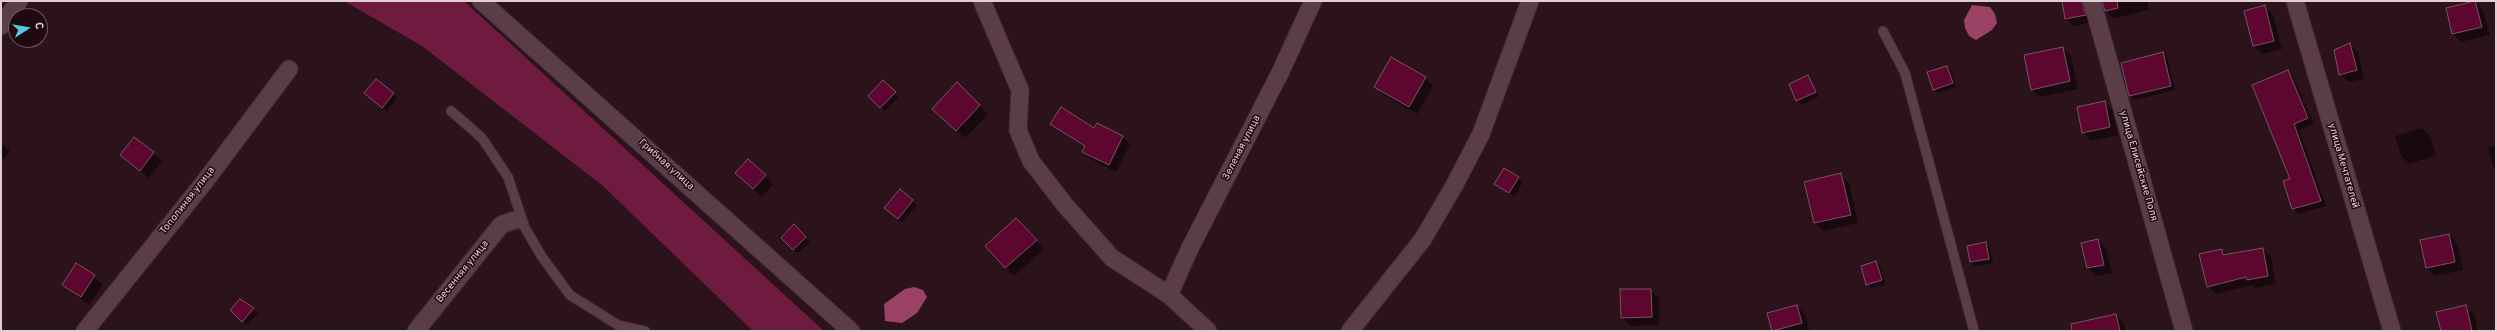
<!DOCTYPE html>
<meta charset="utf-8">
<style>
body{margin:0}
#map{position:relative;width:2497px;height:332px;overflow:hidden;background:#2b121b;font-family:Overpass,sans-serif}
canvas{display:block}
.frame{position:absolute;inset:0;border:2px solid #e1ced3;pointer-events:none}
.north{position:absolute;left:8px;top:8px;width:40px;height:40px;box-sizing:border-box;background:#210912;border:1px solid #6e585f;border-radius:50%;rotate:78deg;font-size:11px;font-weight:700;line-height:16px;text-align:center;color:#e1ced3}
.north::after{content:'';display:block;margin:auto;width:14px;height:18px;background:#53cadc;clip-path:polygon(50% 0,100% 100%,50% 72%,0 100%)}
</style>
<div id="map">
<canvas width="2497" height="332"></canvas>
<div class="frame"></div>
<div class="north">С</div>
</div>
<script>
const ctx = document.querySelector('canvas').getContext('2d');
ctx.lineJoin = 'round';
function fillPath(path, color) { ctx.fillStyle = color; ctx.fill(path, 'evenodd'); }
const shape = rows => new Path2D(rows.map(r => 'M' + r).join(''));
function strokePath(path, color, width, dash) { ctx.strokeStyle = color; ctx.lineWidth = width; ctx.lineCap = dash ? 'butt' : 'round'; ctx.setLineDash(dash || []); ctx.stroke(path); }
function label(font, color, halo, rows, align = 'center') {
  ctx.font = font + ' Overpass,sans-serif'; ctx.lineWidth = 3; ctx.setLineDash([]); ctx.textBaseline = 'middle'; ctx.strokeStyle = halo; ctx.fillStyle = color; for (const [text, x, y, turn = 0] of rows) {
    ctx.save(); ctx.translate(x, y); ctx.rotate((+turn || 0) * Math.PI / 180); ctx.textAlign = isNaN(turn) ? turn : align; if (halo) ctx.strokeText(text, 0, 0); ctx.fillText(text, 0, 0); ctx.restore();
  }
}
const forest = shape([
 [344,1,464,1,824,331,753,331,603,186,422,46]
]);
const water = shape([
 [1972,5,1990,7,1995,14,1997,23,1992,30,1976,40,1969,36,1965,28,1964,20],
 [914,287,923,290,927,297,917,313,902,323,885,321,884,304,905,289]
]);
const shadow = shape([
 [2063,1,2094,1,2092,22,2074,26,2066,19],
 [2103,1,2147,1,2149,10,2114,18,2106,11],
 [2475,2,2483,11,2490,35,2461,42,2453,33],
 [2265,6,2273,15,2282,49,2262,54,2254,46,2245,12],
 [2350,44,2358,52,2364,79,2348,82,2340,74],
 [2062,48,2071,56,2078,89,2040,97,2032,89],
 [2162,53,2167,57,2175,90,2134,100,2130,96,2122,64],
 [1947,67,1951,71,1956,87,1938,93,1934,89],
 [2287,71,2293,77,2314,124,2299,130,2326,206,2299,214,2293,208],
 [1807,76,1819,96,1801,105,1790,84],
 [1425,78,1433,86,1417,114,1384,95,1375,86],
 [883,82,899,97,885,111,869,96],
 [957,84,988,114,965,138,942,117],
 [393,94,397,98,387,111,370,98],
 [2104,102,2113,111,2118,135,2091,141,2083,132],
 [1052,124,1095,130,1098,124,1123,137,1130,144,1116,172,1091,159,1084,152,1086,148],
 [2422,128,2430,136,2436,155,2409,164,2401,155,2395,136],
 [134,138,162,161,149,178,122,155],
 [1,143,10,151,1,162],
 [2496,146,2496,169,2493,166,2488,148],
 [1840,175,1849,183,1858,223,1823,231,1815,223,1805,183],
 [765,176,773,184,762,197,745,181],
 [1518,178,1523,182,1514,197,1495,184],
 [900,190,917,205,902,222,890,212],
 [794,226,810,242,798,253,782,238],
 [1025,228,1044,249,1014,276,987,246],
 [2449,235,2457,243,2463,270,2435,276,2427,268,2421,241],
 [2098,240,2106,249,2112,273,2096,276,2088,268],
 [1986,243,1990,248,1993,263,1975,266,1971,262],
 [2263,249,2271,257,2276,284,2256,288,2253,285,2216,294,2208,286,2221,250,2227,255],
 [1876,262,1880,266,1885,284,1871,288,1867,284],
 [77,264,103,284,89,305,63,284],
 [1651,290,1659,298,1659,325,1630,326,1622,317],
 [240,300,258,313,247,325,231,310],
 [1797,306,1805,315,1810,331,1774,331],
 [2465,306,2474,314,2478,331,2442,331],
 [2115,315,2124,324,2126,331,2090,331]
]);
const building = shape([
 [2062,1,2082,1,2086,15,2065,19,2062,1],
 [2102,1,2117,1,2118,8,2105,11,2102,1],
 [2475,1,2482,27,2452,34,2446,8,2475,1],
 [2265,5,2274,41,2253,46,2244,11,2265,5],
 [2350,43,2357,70,2339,75,2334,50,2350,43],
 [2063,47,2070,81,2031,90,2024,55,2063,47],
 [2163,52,2171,86,2129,96,2121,63,2163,52],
 [1391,57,1426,77,1409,107,1374,87,1391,57],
 [1947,66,1953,83,1933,90,1927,72,1947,66],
 [2288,70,2308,118,2294,124,2321,201,2292,209,2283,181,2290,179,2252,85,2288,70],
 [1808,75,1816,92,1796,101,1789,84,1808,75],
 [376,79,394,93,382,108,364,93,376,79],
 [883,80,896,92,880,108,868,96,883,80],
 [957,82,980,105,956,131,932,109,957,82],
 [2105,101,2110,127,2082,133,2077,107,2105,101],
 [1061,107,1094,128,1097,123,1123,136,1109,165,1082,152,1085,146,1050,124,1061,107],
 [134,137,154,152,140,171,120,155,134,137],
 [748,159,766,175,753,189,735,173,748,159],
 [1504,168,1519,177,1509,193,1494,184,1504,168],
 [1841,173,1851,215,1814,223,1804,182,1841,173],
 [900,189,913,200,898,219,884,208,900,189],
 [1016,218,1037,240,1005,268,985,246,1016,218],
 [794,224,806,237,793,250,781,238,794,224],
 [2449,234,2455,262,2426,268,2420,240,2449,234],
 [2098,239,2104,265,2087,268,2081,243,2098,239],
 [1986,242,1989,259,1970,262,1967,246,1986,242],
 [2263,248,2268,276,2247,280,2246,277,2207,287,2199,254,2222,249,2223,255,2263,248],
 [1876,261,1882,280,1866,285,1861,266,1876,261],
 [76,263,95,275,81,297,62,285,76,263],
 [1620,289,1651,289,1652,317,1621,318,1620,289],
 [240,299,254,308,242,322,230,310,240,299],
 [1797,305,1802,323,1772,331,1767,313,1797,305],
 [2466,305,2472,331,2441,331,2436,312,2466,305],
 [2116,314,2120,331,2072,331,2071,324,2116,314]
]);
const lane = shape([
 [1883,31,1905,73,1974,331],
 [451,111,482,138,508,177,524,225],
 [515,220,524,226,542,257,570,295,618,325,645,331]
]);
const street = shape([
 [481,1,851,331],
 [982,1,1020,90,1018,130,1031,161,1065,205,1112,258,1169,295,1208,331],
 [2092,1,2184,331],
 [2295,1,2392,331],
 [1,26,19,1],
 [1169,295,1190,248,1280,73,1313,1],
 [85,331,206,180,289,69],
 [416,331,501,225,515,220],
 [1350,331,1423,239,1454,186,1481,134,1530,1]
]);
const streetNames = [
 ["Зеленая улица",1242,148,-63],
 ["Грибная улица",666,165,42],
 ["улица Елисейские Поля",2138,166,74],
 ["улица Мечтателей",2343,166,74],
 ["Тополиная улица",188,201,-52],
 ["Весенняя улица",463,272,-51]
];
fillPath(forest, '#6f1b3f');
fillPath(water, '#9a4364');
fillPath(shadow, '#0007');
fillPath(building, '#5d0630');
strokePath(building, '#75565f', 1);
strokePath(lane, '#402e33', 11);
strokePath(street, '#402e33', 19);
strokePath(lane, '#5a3d47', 9);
strokePath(street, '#5a3d47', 17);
label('10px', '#e1ced3', '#210912', streetNames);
</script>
